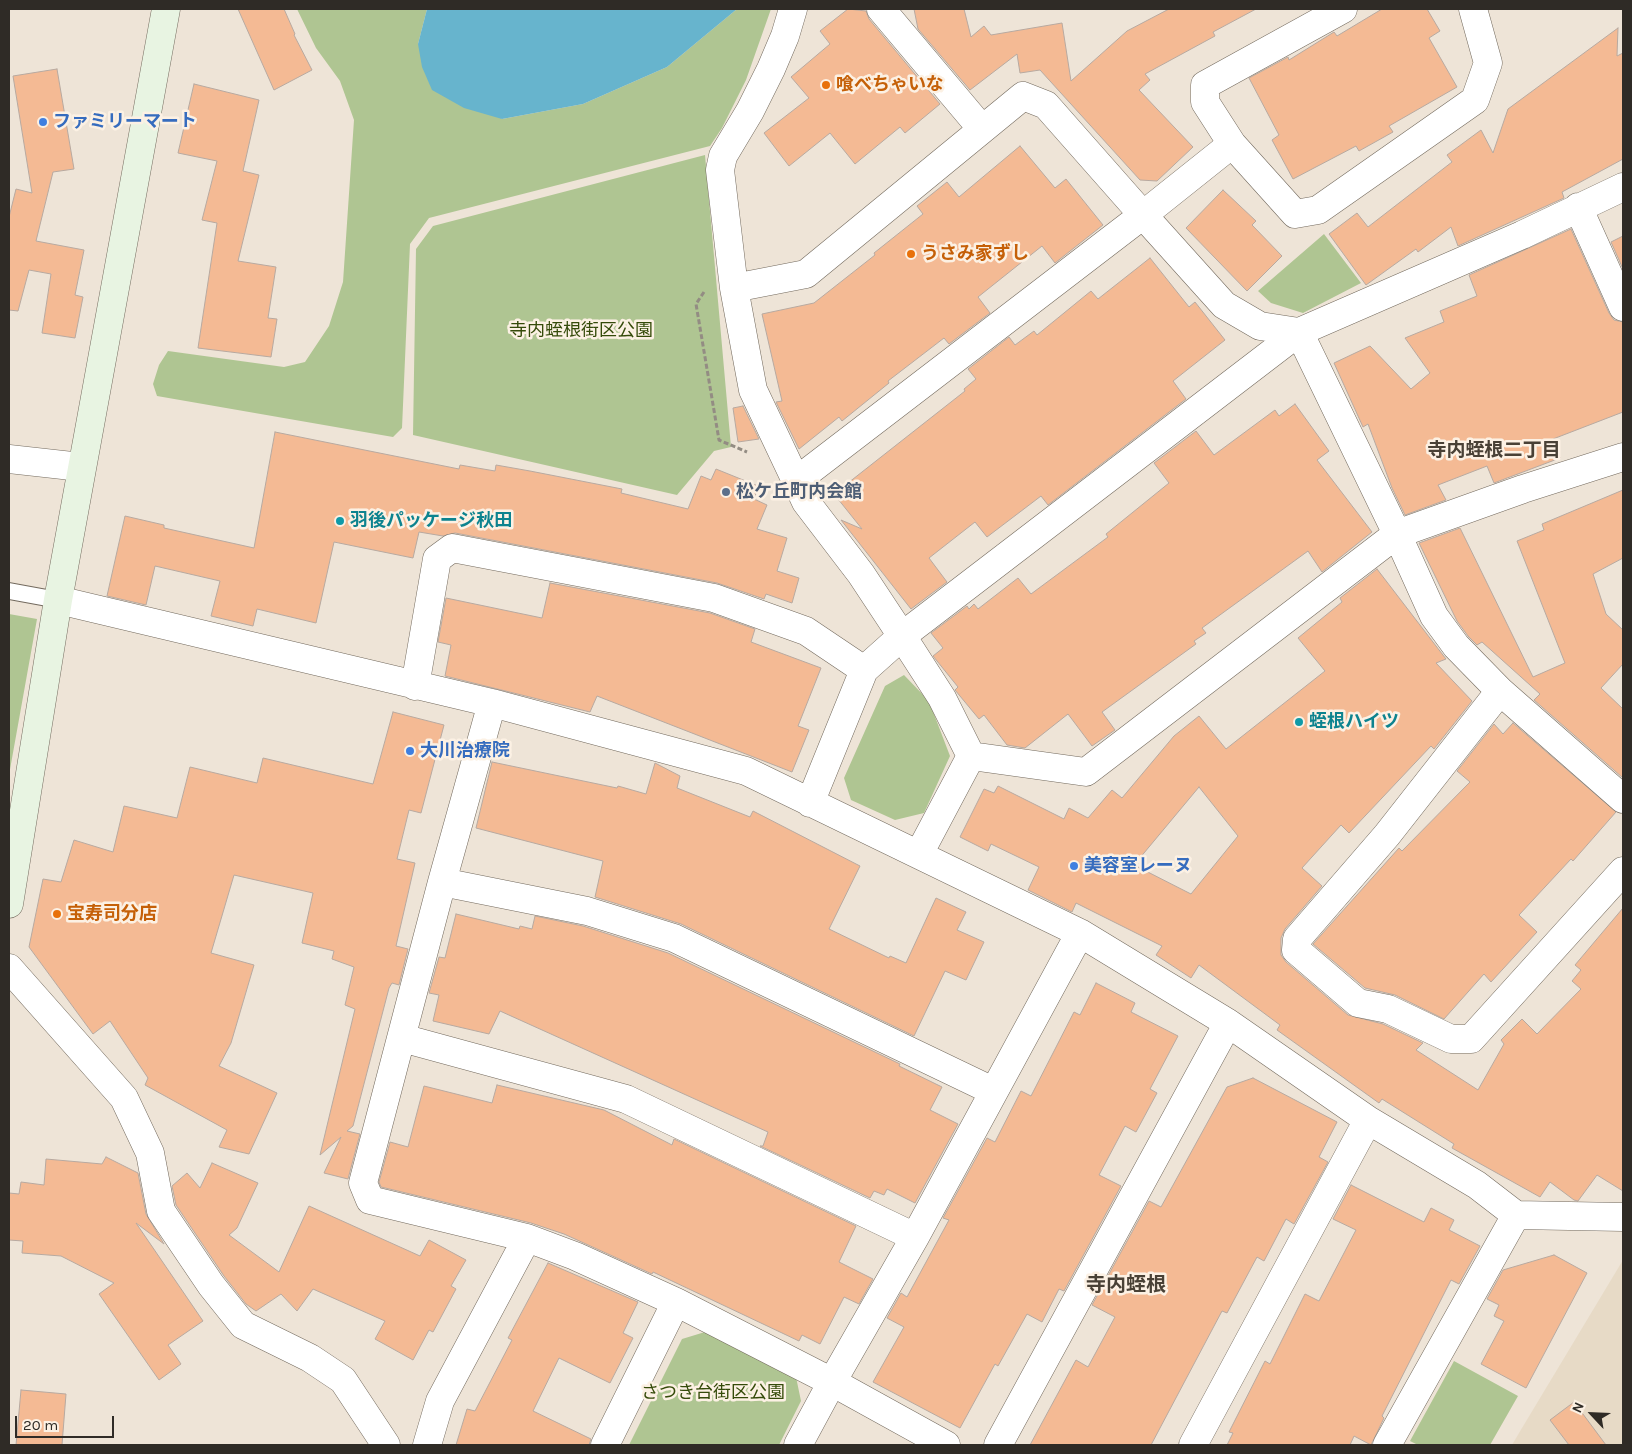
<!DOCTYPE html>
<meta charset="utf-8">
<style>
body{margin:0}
#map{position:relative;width:1632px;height:1454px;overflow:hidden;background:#eee4d7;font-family:Karla,sans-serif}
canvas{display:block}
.frame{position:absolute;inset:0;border:10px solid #2f2b26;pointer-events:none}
.north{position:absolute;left:1567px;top:1389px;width:50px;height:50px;-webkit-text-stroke:4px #fcf1e4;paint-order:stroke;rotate:295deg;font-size:14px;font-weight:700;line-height:20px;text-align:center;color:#2f2b26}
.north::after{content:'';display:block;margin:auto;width:18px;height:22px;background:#2f2b26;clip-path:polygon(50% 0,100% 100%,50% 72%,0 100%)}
.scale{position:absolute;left:15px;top:1416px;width:99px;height:22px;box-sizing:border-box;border:2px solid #2f2b26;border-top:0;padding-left:6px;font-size:15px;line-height:18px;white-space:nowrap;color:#2f2b26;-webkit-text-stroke:4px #fcf1e4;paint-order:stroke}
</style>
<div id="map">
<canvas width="1632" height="1454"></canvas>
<div class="frame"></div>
<div class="north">N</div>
<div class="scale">20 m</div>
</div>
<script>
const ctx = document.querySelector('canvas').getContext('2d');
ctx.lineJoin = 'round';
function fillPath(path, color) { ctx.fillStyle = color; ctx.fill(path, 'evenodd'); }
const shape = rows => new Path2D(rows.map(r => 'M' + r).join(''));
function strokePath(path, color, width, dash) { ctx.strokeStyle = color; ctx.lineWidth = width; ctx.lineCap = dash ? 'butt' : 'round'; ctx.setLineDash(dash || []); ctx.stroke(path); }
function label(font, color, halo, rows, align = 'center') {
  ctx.font = font + ' Karla,"Noto Sans JP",sans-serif'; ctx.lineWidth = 5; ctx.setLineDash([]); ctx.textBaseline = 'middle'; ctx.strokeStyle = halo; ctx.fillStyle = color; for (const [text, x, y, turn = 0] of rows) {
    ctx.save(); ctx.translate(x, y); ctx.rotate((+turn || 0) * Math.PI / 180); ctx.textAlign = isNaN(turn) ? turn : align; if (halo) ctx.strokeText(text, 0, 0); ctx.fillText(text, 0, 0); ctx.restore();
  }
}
const commercial = shape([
 [1623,1260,1623,1445,1512,1445,1519,1433]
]);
const green = shape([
 [297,9,427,9,418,44,502,119,583,104,667,67,737,9,771,9,746,80,722,128,710,146,429,218,410,244,402,428,393,437,157,396,153,384,159,365,168,351,284,367,305,362,329,326,343,282,354,120,340,81,316,48],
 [705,155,731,447,714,451,677,495,413,435,416,249,433,226],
 [1324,234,1361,283,1303,313,1271,303,1258,291],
 [9,614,37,619,9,775],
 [904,675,929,701,950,756,924,813,895,820,851,800,844,778,885,686],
 [705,1332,796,1377,801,1401,779,1445,629,1445,682,1339],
 [1454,1361,1518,1396,1490,1445,1418,1445,1410,1441]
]);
const water = shape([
 [427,9,737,9,667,67,583,104,502,119,464,108,432,90,422,67,418,44]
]);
const building = shape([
 [238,9,284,9,295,34,294,35,312,70,274,90,238,9],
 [848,9,866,11,869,19,940,104,905,133,900,127,855,164,830,133,789,166,764,133,809,98,791,77,830,44,820,31,848,9],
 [914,9,964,9,971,37,984,26,991,35,1062,23,1071,81,1127,31,1169,9,1256,9,1213,32,1215,36,1145,74,1150,80,1139,90,1193,147,1157,181,1140,180,1040,70,1020,73,1017,54,970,90,918,29,914,9],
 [1382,9,1427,9,1440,31,1429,38,1457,87,1389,126,1393,132,1359,151,1356,146,1293,179,1272,140,1279,135,1249,78,1288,57,1289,60,1334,32,1337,36,1382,9],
 [1618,28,1617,56,1623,53,1623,159,1562,192,1564,198,1458,246,1451,227,1418,252,1416,249,1366,285,1329,234,1357,213,1368,227,1452,162,1447,155,1481,130,1493,153,1508,109,1618,28],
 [57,69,74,169,53,172,36,241,84,250,75,295,83,297,75,338,42,333,51,274,29,270,18,311,9,310,9,217,16,189,32,193,13,76,57,69],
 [194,84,259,100,243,171,259,175,238,261,276,267,268,318,277,319,271,357,198,348,217,223,202,220,217,161,178,153,194,84],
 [1020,146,1055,188,1066,179,1103,225,1055,263,1042,246,978,297,990,313,949,344,944,338,888,381,889,383,842,421,839,417,799,449,776,402,782,401,762,314,814,303,875,255,874,253,923,214,917,206,947,182,959,197,1020,146],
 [1223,190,1256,221,1252,225,1282,256,1247,291,1186,228,1223,190],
 [1571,229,1609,313,1614,320,1623,322,1623,412,1553,439,1560,458,1494,483,1487,466,1438,485,1446,500,1405,515,1392,488,1368,424,1363,427,1334,363,1370,346,1411,389,1430,373,1405,338,1444,322,1440,311,1477,296,1469,275,1571,229],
 [1623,236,1623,269,1611,242,1623,236],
 [1150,258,1189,307,1195,302,1225,340,1173,381,1186,399,1048,505,1041,496,987,537,975,522,929,558,947,582,911,609,841,520,862,529,834,494,965,391,964,389,976,379,968,369,1009,337,1015,345,1034,331,1037,335,1091,291,1098,299,1150,258],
 [1295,404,1329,451,1317,460,1372,532,1322,572,1308,551,1202,628,1206,633,1194,641,1196,644,1102,712,1115,730,1092,746,1068,714,1025,748,1007,745,984,715,979,719,955,690,958,687,933,656,943,648,931,633,967,606,969,609,974,604,978,609,1018,578,1031,594,1108,537,1106,534,1169,483,1154,463,1196,431,1214,455,1275,410,1279,416,1295,404],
 [743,406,759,439,738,442,733,408,743,406],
 [275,432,459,469,460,465,495,471,496,465,530,471,622,489,621,493,688,509,701,476,711,480,716,469,758,486,754,499,767,505,757,529,787,538,777,571,799,578,792,603,766,594,764,599,717,583,455,533,443,536,419,532,413,558,334,542,316,623,257,609,253,626,211,616,220,581,155,566,146,605,107,596,125,516,164,525,164,528,254,548,275,432],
 [1623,490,1623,558,1593,574,1606,614,1623,630,1623,664,1601,688,1623,709,1623,778,1534,700,1540,694,1482,642,1477,645,1468,636,1457,621,1419,543,1460,528,1533,677,1565,663,1517,541,1544,530,1542,524,1623,490],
 [1377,569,1446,659,1436,663,1472,701,1434,749,1431,746,1349,833,1341,825,1302,868,1322,886,1285,929,1281,938,1281,955,1286,962,1348,1015,1383,1024,1423,1043,1416,1050,1478,1090,1504,1044,1501,1040,1522,1019,1537,1034,1581,989,1572,981,1581,970,1575,965,1623,908,1623,1191,1597,1175,1578,1201,1574,1200,1550,1182,1540,1197,1452,1148,1454,1144,1382,1099,1379,1103,1277,1030,1280,1025,1199,965,1191,978,1156,955,1162,946,1076,903,1072,912,1028,890,1039,867,991,844,988,851,960,837,984,789,994,793,998,786,1064,819,1069,808,1088,818,1112,790,1122,798,1174,736,1199,716,1226,749,1325,671,1298,638,1342,602,1340,598,1377,569],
 [1199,787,1238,836,1191,894,1134,865,1199,787],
 [550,583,710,613,755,629,751,642,821,668,798,726,809,730,792,772,597,696,590,712,445,676,451,645,438,642,446,598,542,618,550,583],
 [393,712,444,725,421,813,409,810,397,859,415,863,396,946,408,949,399,985,392,983,389,988,353,1126,347,1131,360,1134,348,1179,324,1173,341,1137,320,1155,355,1009,345,1005,354,967,332,959,334,951,302,943,313,893,234,875,211,953,254,965,231,1043,219,1066,277,1093,249,1154,219,1147,227,1130,145,1085,148,1078,110,1021,93,1034,29,947,43,879,61,882,74,840,113,852,124,806,177,818,190,767,257,783,263,758,373,784,393,712],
 [1513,723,1616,812,1573,861,1571,859,1519,915,1537,932,1491,982,1484,974,1444,1019,1395,995,1365,988,1313,944,1399,848,1402,851,1470,782,1457,771,1494,724,1503,734,1513,723],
 [492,762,617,788,618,786,646,794,655,763,680,776,677,788,750,817,753,811,860,866,829,929,889,958,890,956,906,963,936,898,966,912,957,930,984,942,966,980,945,971,914,1036,681,924,595,897,603,861,476,828,492,762],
 [456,914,519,929,520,926,532,929,535,916,583,926,668,953,900,1064,899,1066,942,1087,930,1110,958,1124,915,1203,887,1189,884,1195,874,1191,870,1198,760,1146,763,1146,768,1132,500,1011,489,1034,433,1021,439,995,429,993,439,957,445,958,456,914],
 [1096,983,1135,1003,1131,1012,1178,1036,1150,1089,1157,1093,1136,1132,1125,1126,1099,1175,1121,1186,1064,1291,1059,1289,1042,1322,1027,1314,998,1366,995,1364,960,1428,873,1382,904,1327,887,1318,901,1293,907,1297,949,1220,943,1218,987,1138,995,1142,1021,1091,1031,1096,1074,1012,1080,1015,1096,983],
 [1253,1078,1337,1122,1319,1157,1328,1162,1294,1224,1286,1219,1264,1261,1257,1257,1227,1313,1222,1311,1151,1445,1030,1445,1076,1360,1088,1367,1115,1317,1092,1305,1149,1201,1161,1207,1227,1087,1253,1078],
 [497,1085,604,1110,672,1145,674,1139,856,1226,839,1262,873,1279,859,1304,844,1297,820,1344,802,1335,799,1341,653,1272,652,1274,564,1234,531,1223,381,1187,379,1182,390,1142,408,1147,424,1086,492,1103,497,1085],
 [106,1157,138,1173,146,1214,164,1244,136,1223,203,1321,168,1345,181,1364,159,1380,99,1294,114,1283,61,1256,22,1253,23,1241,9,1240,9,1193,19,1194,21,1182,44,1185,46,1159,102,1164,106,1157],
 [212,1163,258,1183,237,1228,229,1235,279,1272,309,1206,420,1256,429,1240,466,1260,451,1286,456,1289,433,1332,429,1330,413,1360,375,1339,385,1321,313,1289,297,1311,281,1294,256,1311,246,1304,224,1276,176,1205,172,1186,187,1173,200,1188,212,1163],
 [1351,1185,1424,1222,1431,1208,1454,1220,1449,1230,1480,1246,1459,1284,1451,1280,1382,1416,1384,1418,1371,1445,1354,1436,1350,1445,1227,1445,1233,1433,1229,1432,1265,1361,1270,1364,1305,1294,1319,1301,1356,1230,1333,1219,1351,1185],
 [1554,1255,1587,1273,1526,1388,1481,1364,1504,1321,1494,1316,1499,1305,1487,1299,1503,1270,1554,1255],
 [548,1263,638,1302,623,1333,633,1338,610,1383,559,1358,533,1411,591,1439,589,1445,456,1445,467,1409,475,1411,512,1340,508,1338,548,1263],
 [21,1390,66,1394,62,1445,16,1445,21,1390],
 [1574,1402,1606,1445,1569,1445,1550,1420,1574,1402]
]);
const path = shape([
 [704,292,696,304,719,440,747,452]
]);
const lane = shape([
 [9,591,58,600]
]);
const street = shape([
 [793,9,785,36,771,69,750,111,723,156,720,170,734,288,753,390,806,502,861,574,902,636,942,698,971,756],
 [881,9,982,129],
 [1343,9,1205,85,1205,102,1232,144,1295,214,1318,210,1475,100,1488,63,1473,9],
 [1232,144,1143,215,1224,305,1260,326,1299,332],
 [1578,207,1623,307],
 [734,288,806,274,1023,96,1046,105,1143,215,796,481],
 [1299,332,1397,534,1434,616,1456,646,1500,691,1623,799],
 [9,459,81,467],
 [58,600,492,703,746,771,1080,933,1228,1023,1368,1120,1477,1185,1516,1215,1623,1217],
 [864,670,902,636,1299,332,1522,235,1623,187],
 [415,686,437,559,452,548,714,598,806,631,864,670,810,803],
 [1500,691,1387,835,1297,939,1296,950,1358,1003,1388,1009,1451,1039,1471,1039,1623,871],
 [492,703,442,882,363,1183,370,1200,527,1238,575,1256,676,1302,832,1382,946,1445],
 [971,756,1086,772,1397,534,1523,489,1623,457],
 [919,854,971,756],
 [442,882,587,911,674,938,993,1091],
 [9,968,124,1098,150,1153,161,1211,211,1285,243,1325,310,1358,343,1380,386,1445],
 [402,1038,626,1099,915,1237],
 [427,1445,440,1401,527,1238],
 [605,1445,676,1302],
 [798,1445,832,1382,915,1237,1080,933],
 [998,1445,1228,1023],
 [1193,1445,1368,1120],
 [1387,1445,1516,1215]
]);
const secondary = shape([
 [9,904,58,600,166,9]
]);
const markers = [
 [826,85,5,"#e8710a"],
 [43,122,5,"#3f7fe0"],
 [911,254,5,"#e8710a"],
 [726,492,5,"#5c6f8a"],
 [340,521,5,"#0f9aa8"],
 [1299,722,5,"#0f9aa8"],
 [410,751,5,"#3f7fe0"],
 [1074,866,5,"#3f7fe0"],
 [57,914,5,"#e8710a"]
];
const foodNames = [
 ["喰べちゃいな",836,85],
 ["うさみ家ずし",921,254],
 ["宝寿司分店",67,914]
];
const shopNames = [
 ["ファミリーマート",53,122],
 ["大川治療院",420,751],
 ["美容室レーヌ",1084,866]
];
const parkNames = [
 ["寺内蛭根街区公園",581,331],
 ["さつき台街区公園",713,1393]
];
const serviceNames = [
 ["松ケ丘町内会館",736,492]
];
const cultureNames = [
 ["羽後パッケージ秋田",350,521],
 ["蛭根ハイツ",1309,722]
];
const neighbourhoodNames = [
 ["寺内蛭根二丁目",1494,451]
];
const quarterNames = [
 ["寺内蛭根",1126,1285]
];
fillPath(commercial, '#e7dac6');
fillPath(green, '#afc592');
fillPath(water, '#67b4cd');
fillPath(building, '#f4ba94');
strokePath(building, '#b7a9a0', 1);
strokePath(lane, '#736a5e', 18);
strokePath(street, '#736a5e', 29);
strokePath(secondary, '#736a5e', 29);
strokePath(path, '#938c83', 3, [5, 2.5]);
strokePath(lane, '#fff', 16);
strokePath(street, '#fff', 28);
strokePath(secondary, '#e8f4e2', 28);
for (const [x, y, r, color] of markers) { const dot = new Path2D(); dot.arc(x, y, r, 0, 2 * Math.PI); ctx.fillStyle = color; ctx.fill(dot); strokePath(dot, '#fcf1e4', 2); }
label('bold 18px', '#c56008', '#fcf1e4', foodNames, 'left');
label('bold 18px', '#366cbe', '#fcf1e4', shopNames, 'left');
label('18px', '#354b0a', '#fcf1e4', parkNames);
label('bold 18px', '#4e5e75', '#fcf1e4', serviceNames, 'left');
label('bold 18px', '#0d838f', '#fcf1e4', cultureNames, 'left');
label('bold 19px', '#494136', '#fcf1e4', neighbourhoodNames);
label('bold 20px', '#494136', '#fcf1e4', quarterNames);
</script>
